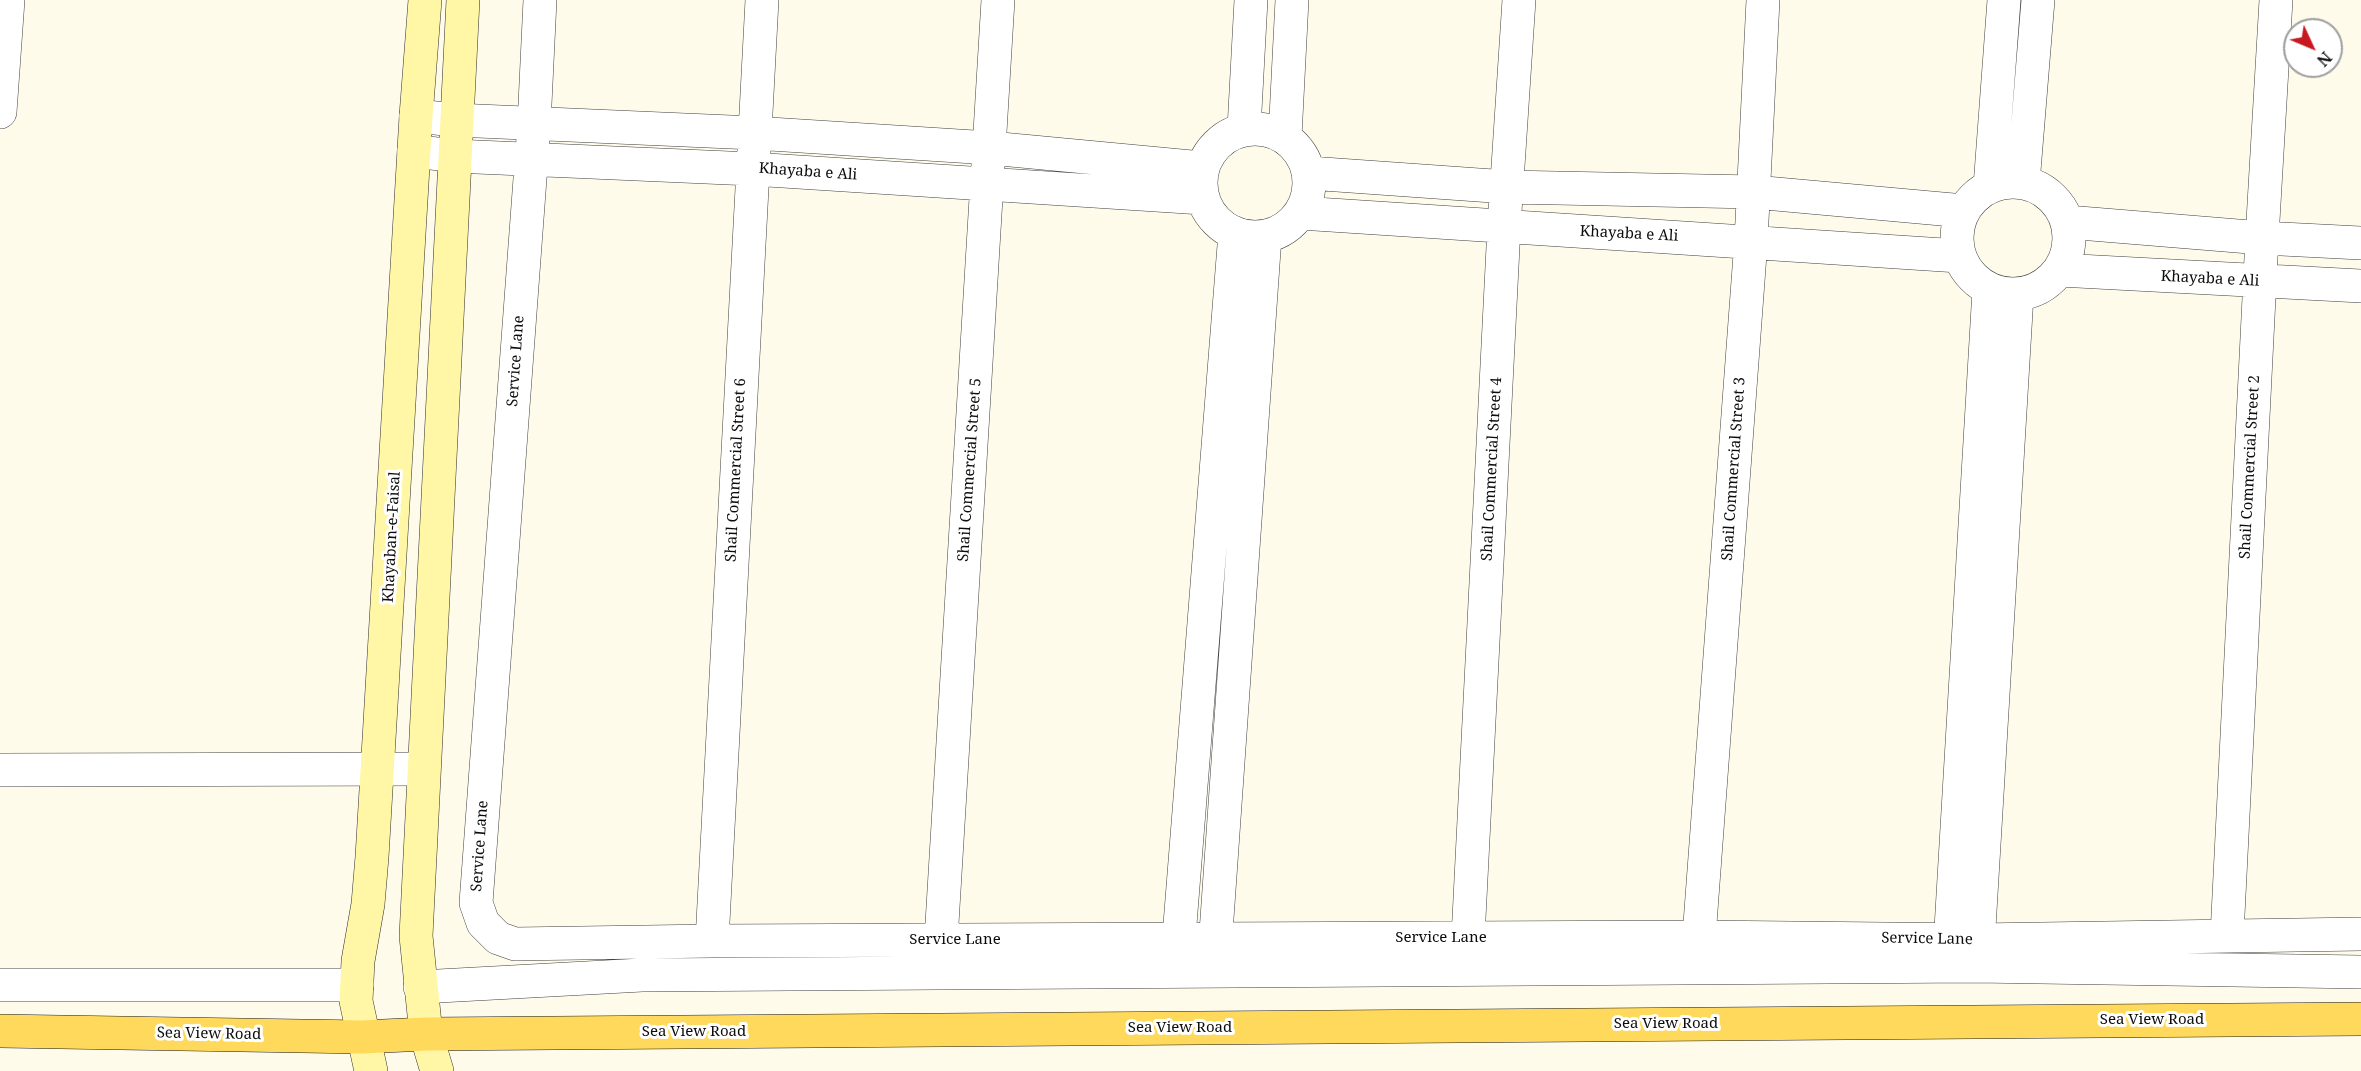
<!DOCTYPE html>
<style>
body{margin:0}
#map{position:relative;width:2361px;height:1071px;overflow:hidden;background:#fffbeb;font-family:"Noto Serif",serif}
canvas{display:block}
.north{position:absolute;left:2283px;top:18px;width:60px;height:60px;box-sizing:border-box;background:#fff;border:2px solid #9e9e9e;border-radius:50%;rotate:134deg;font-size:16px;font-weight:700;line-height:24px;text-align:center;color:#0c0c0c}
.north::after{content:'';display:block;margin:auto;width:21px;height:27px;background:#c71a20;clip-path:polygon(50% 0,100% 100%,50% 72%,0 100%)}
</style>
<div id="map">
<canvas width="2361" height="1071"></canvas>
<div class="north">N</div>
</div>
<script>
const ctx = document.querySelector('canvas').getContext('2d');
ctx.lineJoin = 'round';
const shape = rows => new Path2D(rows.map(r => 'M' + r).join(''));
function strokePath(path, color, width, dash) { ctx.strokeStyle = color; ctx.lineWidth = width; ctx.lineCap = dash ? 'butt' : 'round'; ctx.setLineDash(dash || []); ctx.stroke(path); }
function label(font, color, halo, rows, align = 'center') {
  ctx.font = font + ' "Noto Serif",serif'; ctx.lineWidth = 6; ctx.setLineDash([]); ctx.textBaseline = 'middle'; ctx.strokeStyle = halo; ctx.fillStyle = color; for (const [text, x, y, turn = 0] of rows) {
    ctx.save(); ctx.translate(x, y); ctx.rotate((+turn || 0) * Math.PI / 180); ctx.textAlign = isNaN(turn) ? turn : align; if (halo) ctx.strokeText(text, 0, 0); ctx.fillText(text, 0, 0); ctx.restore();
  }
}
const street = shape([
 [540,0,534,125,476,903,483,923,498,938,515,944,712,941,1699,937,1978,940,2361,934],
 [0,112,8,0],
 [416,116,455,120,754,133,990,148,1202,168],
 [1244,129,1251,0],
 '1201 183a54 54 0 1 1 108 0a54 54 0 1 1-108 0Z',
 [1285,137,1292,0],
 [414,151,454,156,752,169,1203,198],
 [1309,173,1507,187,1754,192,1964,211],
 '1957 238a56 56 0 1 1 112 0a56 56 0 1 1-112 0Z',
 [2023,183,2038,0],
 [1990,187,2004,0],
 [1300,213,1959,256],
 [2067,222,2262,238,2361,243],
 [2059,270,2361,286],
 [0,770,423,769],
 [2227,935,2262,238,2276,0],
 [1699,937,1751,241,1763,0],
 [1468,938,1504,227,1519,0],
 [941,940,998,0],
 [712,941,762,0],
 [1214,961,1265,236],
 [1977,961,2017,295],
 [1177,962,1235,233],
 [1949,962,1989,290],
 [0,985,357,985],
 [420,987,642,975,1976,966,2361,972]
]);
const secondary = shape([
 [371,1071,356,1001,358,961,368,904,372,857,416,116,425,0],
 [437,1071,426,1034,416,936,463,0]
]);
const primary = shape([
 [0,1031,362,1037,426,1034,2361,1019]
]);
const streetNames = [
 ["Khayaba e Ali",808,172,4],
 ["Khayaba e Ali",1629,234,3],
 ["Khayaba e Ali",2210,279,3],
 ["Service Lane",516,361,-86],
 ["Shail Commercial Street 2",2250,467,-87],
 ["Shail Commercial Street 4",1492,469,-87],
 ["Shail Commercial Street 3",1734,469,-86],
 ["Shail Commercial Street 6",736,470,-87],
 ["Shail Commercial Street 5",970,470,-86],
 ["Khayaban-e-Faisal",392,537,-87],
 ["Service Lane",480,846,-86],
 ["Service Lane",1441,938],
 ["Service Lane",1927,939,1],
 ["Service Lane",955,940],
 ["Sea View Road",2152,1020],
 ["Sea View Road",1666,1024],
 ["Sea View Road",1180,1028],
 ["Sea View Road",694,1032],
 ["Sea View Road",209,1034,1]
];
strokePath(street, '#3f3f3f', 34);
strokePath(secondary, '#2e2e2e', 34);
strokePath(primary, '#1d1d1d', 34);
strokePath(street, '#fff', 33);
strokePath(secondary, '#fff6a6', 33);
strokePath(primary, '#ffd95b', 33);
label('15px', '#0c0c0c', '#fff', streetNames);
</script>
